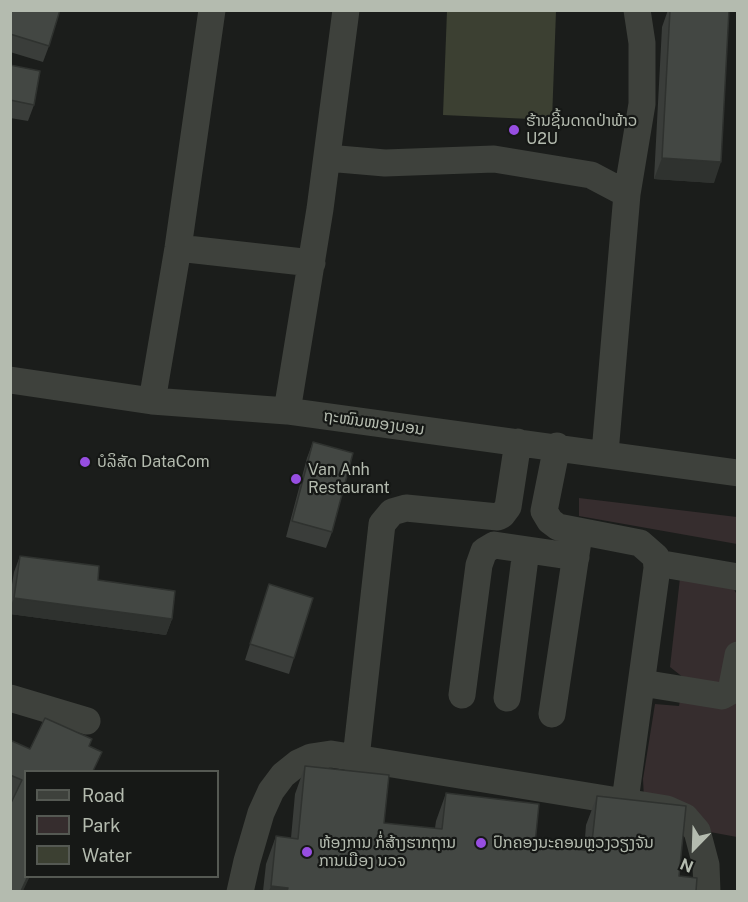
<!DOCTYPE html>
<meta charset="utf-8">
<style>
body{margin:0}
#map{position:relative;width:748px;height:902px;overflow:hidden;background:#1b1d1b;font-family:"Public Sans",sans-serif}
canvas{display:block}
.frame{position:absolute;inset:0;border:12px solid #b4bbaf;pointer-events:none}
.legend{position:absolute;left:24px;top:770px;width:195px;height:108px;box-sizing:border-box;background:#161816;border:2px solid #555953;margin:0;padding:8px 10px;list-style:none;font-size:18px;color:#b4bbaf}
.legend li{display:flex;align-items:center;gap:12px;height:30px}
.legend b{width:30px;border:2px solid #555953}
.north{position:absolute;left:664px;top:818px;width:60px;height:60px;-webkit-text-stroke:4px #161816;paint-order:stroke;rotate:203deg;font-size:16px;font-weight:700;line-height:24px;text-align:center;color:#b4bbaf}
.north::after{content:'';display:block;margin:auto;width:21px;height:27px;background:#b4bbaf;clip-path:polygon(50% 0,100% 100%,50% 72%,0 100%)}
</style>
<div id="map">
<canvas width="748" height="902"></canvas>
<div class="frame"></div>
<ul class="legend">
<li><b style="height:8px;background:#3e413c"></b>Road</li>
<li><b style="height:16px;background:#362d2e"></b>Park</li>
<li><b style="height:16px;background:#3c4032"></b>Water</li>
</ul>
<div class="north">N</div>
</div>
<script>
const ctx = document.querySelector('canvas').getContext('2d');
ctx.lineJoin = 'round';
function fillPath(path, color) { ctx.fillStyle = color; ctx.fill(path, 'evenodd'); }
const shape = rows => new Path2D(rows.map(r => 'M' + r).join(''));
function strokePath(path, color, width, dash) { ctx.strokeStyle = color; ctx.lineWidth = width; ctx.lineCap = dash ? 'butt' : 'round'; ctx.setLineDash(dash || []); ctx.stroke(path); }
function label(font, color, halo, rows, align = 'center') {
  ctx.font = font + ' "Public Sans","Noto Sans Lao",sans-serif'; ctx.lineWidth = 4.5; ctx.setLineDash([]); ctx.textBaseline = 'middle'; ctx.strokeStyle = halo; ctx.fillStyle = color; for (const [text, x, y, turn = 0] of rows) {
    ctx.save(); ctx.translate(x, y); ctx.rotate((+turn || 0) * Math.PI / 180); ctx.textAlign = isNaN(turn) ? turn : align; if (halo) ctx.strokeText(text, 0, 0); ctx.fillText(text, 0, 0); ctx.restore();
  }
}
const green = shape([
 [579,498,737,517,737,544,579,516],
 [680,578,733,587,738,597,737,837,645,820,643,779,655,704,679,706,684,678,670,667]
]);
const water = shape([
 [447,11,556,11,552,120,443,115]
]);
const minor = shape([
 [327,158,385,163,494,159,591,175,627,194],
 [178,248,312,263],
 [10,380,152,401,287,411,738,473],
 [152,401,178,248,212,10],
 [287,411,320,209,346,10],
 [557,446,544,511,550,521,558,527,640,543,656,557,657,568,625,801],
 [605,453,627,194,642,104,642,43,637,10],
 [657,563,738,577],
 [642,683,722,696,731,691,738,655],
 [462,695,479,565,484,551,494,545,576,557],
 [10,698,87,721],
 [507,698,526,550],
 [552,714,578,541],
 [356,758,382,524,392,512,406,508,498,517,502,515,508,507,518,442],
 [240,892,247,861,261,813,271,791,283,775,298,763,311,757,331,754,667,809,685,817,697,831,706,865,707,892]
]);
const wall = shape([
 [10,10,49,46,43,62,10,52],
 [668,10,729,10,714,183,654,179,662,27],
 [10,65,34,105,28,121,10,118],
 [313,442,332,532,326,548,286,537,307,458],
 [20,556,98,580,172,619,166,635,10,614,10,597,14,572],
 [269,584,294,658,289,674,245,660],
 [10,740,26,771,13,800,10,799],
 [305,766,384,823,435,828,436,821,446,793,535,844,584,850,586,825,597,796,696,891,263,891,266,864,276,836,291,838,295,794]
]);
const shadedWall = shape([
 [662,158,721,162,714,183,654,179],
 [14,598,172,619,166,635,10,614,10,608],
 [28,876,30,876,23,891,21,891],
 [271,886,288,888,286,891,269,891]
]);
const building = shape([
 [10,10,60,10,49,46,10,34,10,10],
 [670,10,729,10,721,162,662,158,670,10],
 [10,65,40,71,34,105,10,100,10,65],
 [313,442,353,453,332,532,292,521,313,442],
 [20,556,99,566,98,580,175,591,172,619,14,598,20,556],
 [269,584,313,598,294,658,250,644,269,584],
 [45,718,92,739,89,746,102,752,93,771,26,771,26,876,28,876,21,891,10,891,10,805,22,780,10,775,10,740,30,749,45,718],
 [305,766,389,775,384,823,442,829,446,793,539,804,535,844,591,851,597,796,686,806,679,876,697,878,696,891,287,891,288,888,271,886,276,836,298,839,305,766]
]);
const markers = [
 [514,130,6,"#974ee1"],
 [85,462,6,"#974ee1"],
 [296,479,6,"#974ee1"],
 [481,843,6,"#974ee1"],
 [307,852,6,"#974ee1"]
];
const poiNames = [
 ["ຮ້ານຊີ້ນດາດປ່າພ້າວ",526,121],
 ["U2U",526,139],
 ["ບໍລິສັດ DataCom",97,462],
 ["Van Anh",308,470],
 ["Restaurant",308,488],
 ["ຫ້ອງການ ກໍ່ສ້າງຮາກຖານ",319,843],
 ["ການເມືອງ ນວຈ",319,861],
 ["ປົກຄອງນະຄອນຫຼວງວຽງຈັນ",493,843]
];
const streetNames = [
 ["ຖະໜົນໜອງບອນ",374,423,8]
];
fillPath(green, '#362d2e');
fillPath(water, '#3c4032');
strokePath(minor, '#3e413c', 27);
fillPath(wall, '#3a3d3a');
fillPath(shadedWall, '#2f322f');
fillPath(building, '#434743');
strokePath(building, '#2f322f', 1.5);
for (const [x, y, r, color] of markers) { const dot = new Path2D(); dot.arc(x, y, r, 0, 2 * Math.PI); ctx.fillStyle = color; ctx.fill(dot); strokePath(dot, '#161816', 2); }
label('16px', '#b4bbaf', '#161816', poiNames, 'left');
label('16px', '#b4bbaf', '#161816', streetNames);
</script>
